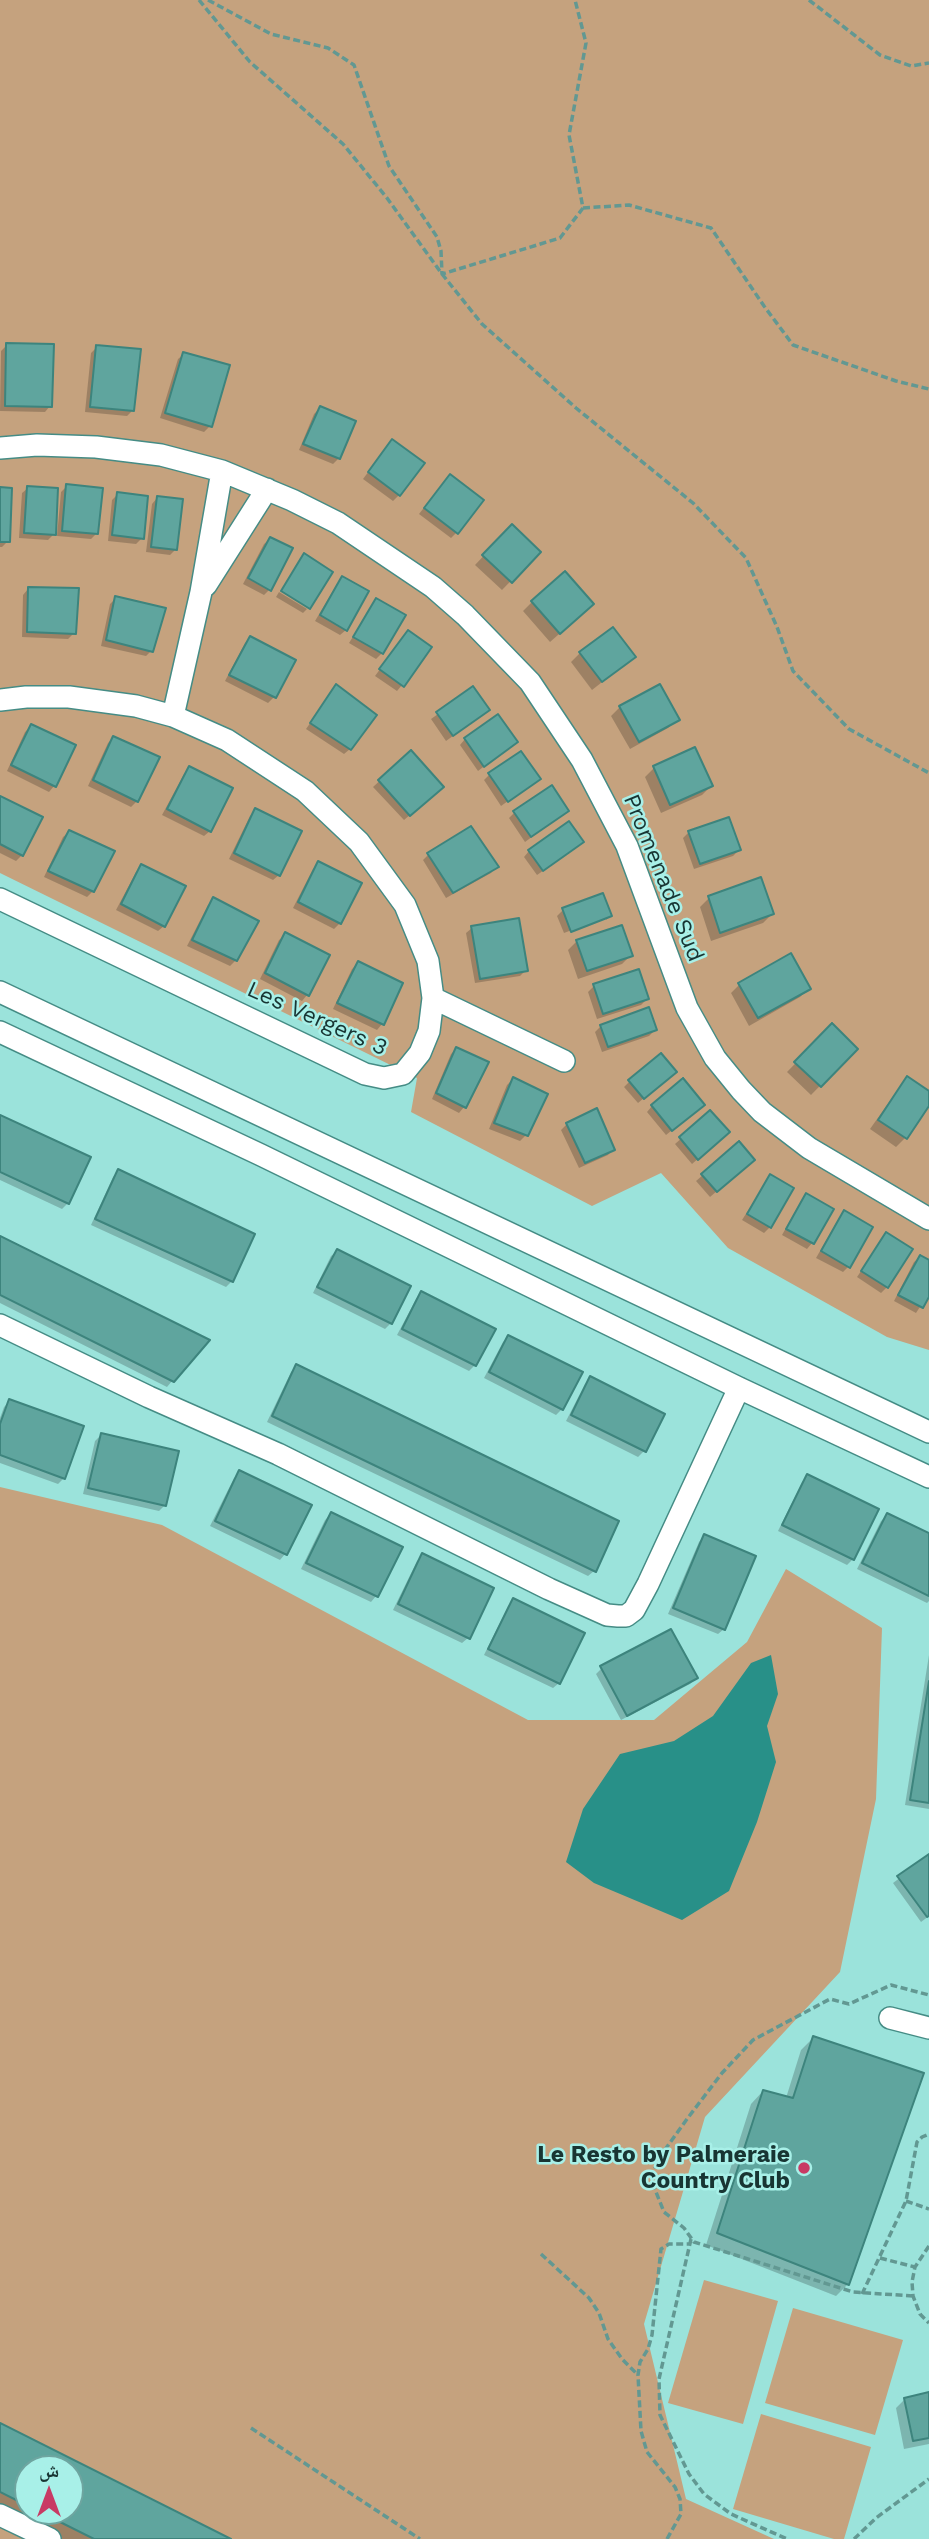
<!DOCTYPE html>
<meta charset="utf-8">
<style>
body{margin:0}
#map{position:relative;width:929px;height:2539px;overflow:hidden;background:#9be3db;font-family:"Work Sans","Noto Naskh Arabic",sans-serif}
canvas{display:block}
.north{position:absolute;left:14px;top:2455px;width:70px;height:70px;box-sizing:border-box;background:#a8f0e8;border:2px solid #6ea5a0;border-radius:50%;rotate:0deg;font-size:19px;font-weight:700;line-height:28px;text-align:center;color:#183533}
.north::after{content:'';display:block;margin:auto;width:24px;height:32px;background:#c83a64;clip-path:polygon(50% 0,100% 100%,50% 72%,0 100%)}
</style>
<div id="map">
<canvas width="929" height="2539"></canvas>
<div class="north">ش</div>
</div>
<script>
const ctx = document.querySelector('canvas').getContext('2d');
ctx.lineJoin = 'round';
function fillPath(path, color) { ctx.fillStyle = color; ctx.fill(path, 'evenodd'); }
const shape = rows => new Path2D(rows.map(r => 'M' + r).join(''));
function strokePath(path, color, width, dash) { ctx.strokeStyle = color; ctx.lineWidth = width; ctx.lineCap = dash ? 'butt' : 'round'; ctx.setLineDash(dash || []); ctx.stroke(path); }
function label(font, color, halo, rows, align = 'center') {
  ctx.font = font + ' "Work Sans",sans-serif'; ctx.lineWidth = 5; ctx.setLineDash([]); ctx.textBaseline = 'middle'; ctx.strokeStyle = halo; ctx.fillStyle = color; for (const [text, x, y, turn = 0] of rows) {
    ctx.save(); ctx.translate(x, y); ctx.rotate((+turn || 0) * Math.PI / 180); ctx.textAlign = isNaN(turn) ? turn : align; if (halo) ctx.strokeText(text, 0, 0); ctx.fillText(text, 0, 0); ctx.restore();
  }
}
const green = shape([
 [0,0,929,0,929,1350,887,1337,728,1248,661,1173,592,1206,411,1112,417,1078,0,873],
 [0,1487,162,1525,528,1720,654,1720,747,1642,786,1569,882,1628,876,1799,840,1972,705,2117,644,2324,686,2499,774,2539,0,2539],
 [28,2469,70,2469,70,2511,28,2511],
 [704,2280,778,2301,743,2424,668,2403],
 [793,2308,903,2340,875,2435,765,2403],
 [761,2414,871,2447,844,2539,834,2539,733,2509]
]);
const water = shape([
 [771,1655,778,1694,767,1726,776,1762,757,1822,729,1891,682,1920,594,1883,566,1862,583,1809,620,1754,674,1741,713,1716,751,1663]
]);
const shadow = shape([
 [7,345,50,406,45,412,0,411,1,351],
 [97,347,133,410,127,416,85,412,91,353],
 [184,354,210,426,204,432,160,418,178,359],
 [320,408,339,458,333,464,299,450,314,414],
 [387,447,399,495,393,501,363,479],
 [444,482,456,533,451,538,419,514],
 [67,486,96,534,91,539,57,536,61,492],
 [28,488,56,532,48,540,19,538,22,493],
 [0,489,8,541,2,547,0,547],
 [118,494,142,538,136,544,108,541,112,500],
 [157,498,175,550,170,555,146,552,152,504],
 [512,526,539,552,502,590,475,565],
 [270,539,269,590,264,595,243,584,264,544],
 [342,578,346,630,340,635,315,621,337,584],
 [28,589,74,633,68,639,22,637,23,595],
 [279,592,307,609,303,613,276,597],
 [116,598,151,651,146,656,101,646,110,604],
 [376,600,382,653,376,659,349,643],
 [532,602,583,613,550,642,523,611],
 [250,638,294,660,274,697,268,703,225,681,245,643],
 [403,638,402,685,397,691,375,676],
 [580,653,634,657,592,690,571,662],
 [336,686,350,749,344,754,306,729],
 [473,689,482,715,446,741,431,719],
 [620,707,677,719,668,728,630,749,611,716],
 [31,726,54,786,49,792,7,771,25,732],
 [113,738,137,801,131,807,88,786,108,743],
 [465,739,516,742,478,771,460,745],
 [694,749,711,786,702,795,661,813,645,777,654,768],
 [411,752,436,793,404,820,373,787],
 [189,768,210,831,204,836,162,815,184,774],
 [489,775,539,779,501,806,484,780],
 [0,798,22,855,16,861,0,853],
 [255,810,279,875,273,880,229,859,250,816],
 [567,811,525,842,509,818,514,813],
 [69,832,112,851,93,891,87,897,44,877,63,837],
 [689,832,739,850,733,856,694,869,683,838],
 [576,848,537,875,524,857,529,851],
 [429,854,496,867,491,873,446,898,423,860],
 [319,863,340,923,334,929,293,908,313,869],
 [142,866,164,926,158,931,116,910,136,872],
 [760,880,772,914,763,923,711,941,700,907,709,898],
 [214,899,236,960,230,966,187,946,208,905],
 [563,910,610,915,606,920,606,917,564,933,557,916],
 [472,928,526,970,520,976,475,983,466,933],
 [285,935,307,995,302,1001,260,979,279,940],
 [577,941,631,955,622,964,578,979,568,950],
 [358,963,382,1024,377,1030,333,1009,352,969],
 [740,984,809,988,800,997,749,1026,731,993],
 [594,986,647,999,641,1005,597,1019,588,992],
 [601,1026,655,1030,649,1036,602,1052,595,1032],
 [832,1026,856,1049,811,1095,787,1072],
 [456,1049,464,1107,459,1113,432,1099,451,1054],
 [669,1077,638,1103,624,1087,629,1082],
 [513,1079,526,1135,520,1141,489,1129,507,1085],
 [908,1079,929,1093,929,1103,905,1138,896,1147,870,1129,899,1088],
 [652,1106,697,1110,666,1135,647,1112],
 [710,1113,722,1138,692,1164,675,1144],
 [0,1117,68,1203,62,1209,0,1180],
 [567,1124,613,1149,608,1155,579,1168,561,1130],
 [739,1144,747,1165,710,1197,696,1181],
 [118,1171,232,1281,226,1287,91,1225,113,1177],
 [770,1176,770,1227,764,1233,742,1220],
 [807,1195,832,1209,812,1243,807,1249,782,1235,801,1201],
 [845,1212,848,1267,843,1272,816,1258,839,1218],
 [886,1234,887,1287,881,1293,857,1277],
 [0,1238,172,1381,167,1387,0,1303],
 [337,1251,391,1323,385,1329,313,1293,331,1256],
 [920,1257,929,1262,929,1293,916,1313,894,1301,914,1262],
 [421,1293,475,1365,469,1371,397,1335,416,1299],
 [508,1337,562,1409,556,1415,484,1378,503,1342],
 [296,1366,594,1571,588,1576,267,1422,291,1372],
 [591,1379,644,1451,638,1457,566,1421,585,1384],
 [10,1401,64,1478,58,1484,0,1463,0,1418,4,1407],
 [101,1435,165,1505,159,1511,83,1494,95,1441],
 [240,1472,285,1554,280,1560,210,1526,234,1478],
 [807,1476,853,1559,847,1565,778,1531,802,1482],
 [331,1514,400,1548,376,1596,371,1602,301,1569,325,1520],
 [887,1515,929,1535,929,1601,927,1603,857,1569,881,1521],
 [704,1536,724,1629,718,1634,668,1614,699,1542],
 [423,1555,468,1638,462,1643,393,1610,417,1561],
 [514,1600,559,1683,553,1688,484,1655,508,1606],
 [929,1655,929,1809,905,1805],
 [602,1668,696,1678,690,1684,621,1720,596,1674],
 [929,1856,929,1916,921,1922,893,1883],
 [813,2038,848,2284,836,2296,706,2245,751,2104,763,2091,786,2098,801,2050],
 [929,2394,929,2444,904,2449,896,2408,905,2399],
 [0,2425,227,2539,42,2539,0,2518],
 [28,2469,70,2469,70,2511,28,2511]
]);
const building = shape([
 [6,343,54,344,52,407,5,406,6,343],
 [96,345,141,349,134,411,90,407,96,345],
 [183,352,230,365,212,427,165,413,183,352],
 [320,406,356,421,340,459,303,444,320,406],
 [392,439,425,463,400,496,368,472,392,439],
 [450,474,484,500,458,534,424,508,450,474],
 [66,484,103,488,98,534,62,531,66,484],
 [27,486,58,488,56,535,24,533,27,486],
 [0,487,12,488,10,542,0,542,0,487],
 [117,492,148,496,144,539,112,535,117,492],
 [157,496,183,499,177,550,151,547,157,496],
 [512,524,541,552,512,583,482,555,512,524],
 [270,537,293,548,271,591,248,578,270,537],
 [304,553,333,572,310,609,281,591,304,553],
 [565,571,594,604,560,634,531,601,565,571],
 [342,576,369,591,347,631,320,615,342,576],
 [28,587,79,588,76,634,27,632,28,587],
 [115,596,166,608,153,652,106,640,115,596],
 [376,598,406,615,383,654,353,637,376,598],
 [613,627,636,657,602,682,579,652,613,627],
 [408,630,432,647,404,687,379,669,408,630],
 [250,636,296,660,276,698,229,675,250,636],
 [336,684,377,715,351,750,310,723,336,684],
 [660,684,680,720,639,742,619,706,660,684],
 [473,686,490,710,453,736,436,712,473,686],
 [498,714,518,742,484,767,464,738,498,714],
 [31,724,76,745,56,787,11,765,31,724],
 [113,736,160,757,138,802,93,780,113,736],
 [695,747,713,786,670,805,653,766,695,747],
 [411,750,444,787,410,816,378,780,411,750],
 [521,751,541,779,508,802,488,773,521,751],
 [189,766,233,788,211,832,167,809,189,766],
 [552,785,569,811,531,837,513,811,552,785],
 [0,796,43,817,23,856,0,844,0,796],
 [255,808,302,831,280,876,234,853,255,808],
 [729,817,741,850,700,864,688,831,729,817],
 [569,821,584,842,543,871,528,850,569,821],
 [471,826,499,867,453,893,427,853,471,826],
 [69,830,115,851,94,892,48,871,69,830],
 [318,861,362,883,341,924,298,902,318,861],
 [141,864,186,886,165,927,121,904,141,864],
 [761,877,774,914,720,933,708,896,761,877],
 [603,893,612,916,571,932,562,908,603,893],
 [213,897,259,921,237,961,192,940,213,897],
 [519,918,528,971,480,979,471,926,519,918],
 [622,925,633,956,587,971,576,940,622,925],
 [285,932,330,955,309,996,265,973,285,932],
 [791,953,811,989,758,1018,738,983,791,953],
 [358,961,403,983,384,1025,337,1003,358,961],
 [639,969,649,999,603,1014,593,984,639,969],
 [649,1007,657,1030,608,1047,600,1025,649,1007],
 [832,1023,858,1049,821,1087,794,1062,832,1023],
 [456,1047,489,1062,466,1108,436,1093,456,1047],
 [661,1053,677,1072,644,1099,628,1080,661,1053],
 [907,1076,929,1091,929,1106,907,1139,878,1120,907,1076],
 [513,1077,548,1094,528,1136,494,1123,513,1077],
 [683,1078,705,1105,672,1131,651,1105,683,1078],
 [597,1108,615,1150,585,1163,566,1123,597,1108],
 [710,1110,730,1132,698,1160,679,1137,710,1110],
 [0,1115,91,1157,69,1204,0,1172,0,1115],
 [739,1141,755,1160,717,1192,701,1174,739,1141],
 [118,1169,255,1234,233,1282,95,1219,118,1169],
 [770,1174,794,1188,771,1228,747,1214,770,1174],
 [806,1193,834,1209,814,1244,786,1229,806,1193],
 [844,1210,873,1227,850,1268,821,1251,844,1210],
 [886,1232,913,1249,888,1288,861,1271,886,1232],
 [0,1236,210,1340,174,1382,0,1295,0,1236],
 [337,1249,411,1286,392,1324,317,1287,337,1249],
 [920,1255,929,1260,929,1297,923,1308,898,1295,920,1255],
 [421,1291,496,1329,476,1366,402,1329,421,1291],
 [508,1335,583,1372,563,1410,489,1372,508,1335],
 [296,1364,619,1521,596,1572,272,1416,296,1364],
 [590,1376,665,1414,646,1452,571,1415,590,1376],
 [9,1399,84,1426,65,1479,0,1455,0,1424,9,1399],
 [101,1433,179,1451,166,1506,88,1488,101,1433],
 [239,1470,312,1505,287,1555,215,1521,239,1470],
 [807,1474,879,1509,854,1560,782,1525,807,1474],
 [331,1512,403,1547,378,1597,306,1563,331,1512],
 [887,1513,929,1533,929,1596,862,1563,887,1513],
 [704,1534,756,1556,725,1630,673,1608,704,1534],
 [422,1553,494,1588,470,1639,398,1604,422,1553],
 [513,1598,585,1633,560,1684,488,1649,513,1598],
 [671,1629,698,1678,627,1716,600,1666,671,1629],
 [929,1681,929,1803,910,1800,929,1681],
 [929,1854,929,1916,927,1917,897,1876,929,1854],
 [813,2036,924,2073,849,2285,717,2233,763,2090,793,2098,813,2036],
 [929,2392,929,2438,913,2441,904,2398,929,2392],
 [0,2423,231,2539,94,2539,38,2511,70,2511,70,2469,28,2469,28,2506,0,2492,0,2423]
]);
const path = shape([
 [199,0,250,62,343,144,387,198,442,274,482,324,576,408,693,503,746,558,777,627,793,671,849,729,929,773],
 [208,0,271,34,328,48,354,65,389,166,437,237,441,251,442,274,560,238,583,208,569,135,586,43,575,0],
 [809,0,880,55,911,66,929,63],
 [583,208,629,205,711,228,764,306,793,345,896,381,929,389],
 [906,2201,929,2209],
 [691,2239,659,2379,660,2415,689,2474,704,2494,731,2514,787,2539],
 [929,2246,915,2267,912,2282,913,2296,920,2314,929,2323],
 [541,2254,589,2298,599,2313,608,2339,622,2359,638,2375],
 [880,2258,915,2267],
 [862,2294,906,2201,917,2142,922,2137,929,2134],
 [913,2296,853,2292,694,2242,684,2228,664,2212,654,2187,654,2171,659,2158,687,2119,722,2073,753,2040,830,1999,849,2004,891,1985,929,1995],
 [251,2428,420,2539],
 [667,2539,681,2514,680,2499,675,2487,647,2452,641,2431,638,2375,640,2362,648,2349,652,2335,661,2249,669,2244,690,2244],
 [854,2539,876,2518,929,2479]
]);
const minor = shape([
 [0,448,37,445,96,447,161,455,222,471,292,500,338,523,433,587,465,615,530,682,582,760,627,846,687,1008,715,1058,741,1090,762,1112,809,1148,929,1219],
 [206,585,267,489],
 [0,700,26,697,69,697,136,706,173,716,227,740,305,791,359,842,405,905,428,961,433,998,429,1031,420,1053,403,1074,384,1078,365,1074,0,899],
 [173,716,201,592,222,471],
 [0,992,929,1432],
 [433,998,564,1061],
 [0,1032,261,1155,739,1388,929,1477],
 [0,1325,149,1397,278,1454,549,1589,607,1615,618,1616,626,1616,634,1610,648,1584,739,1388],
 [890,2018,929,2028],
 [0,2515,50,2539]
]);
const markers = [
 [804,2168,7,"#c83a64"]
];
const streetNames = [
 ["Promenade Sud",663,878,68],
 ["Les Vergers 3",317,1019,24]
];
const poiNames = [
 ["Le Resto by Palmeraie",790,2155],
 ["Country Club",790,2181]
];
fillPath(green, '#c5a27e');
fillPath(water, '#289088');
fillPath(shadow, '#0003');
fillPath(building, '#5fa59e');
strokePath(building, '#3d847d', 2);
strokePath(minor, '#458c85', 24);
strokePath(path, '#629892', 3.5, [7, 3.5]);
strokePath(minor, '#fff', 21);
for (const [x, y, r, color] of markers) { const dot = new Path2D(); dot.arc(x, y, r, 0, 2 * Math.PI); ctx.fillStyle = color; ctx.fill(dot); strokePath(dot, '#a8f0e8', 2.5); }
label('23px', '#183533', '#a8f0e8', streetNames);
label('bold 23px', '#183533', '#a8f0e8', poiNames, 'right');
</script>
